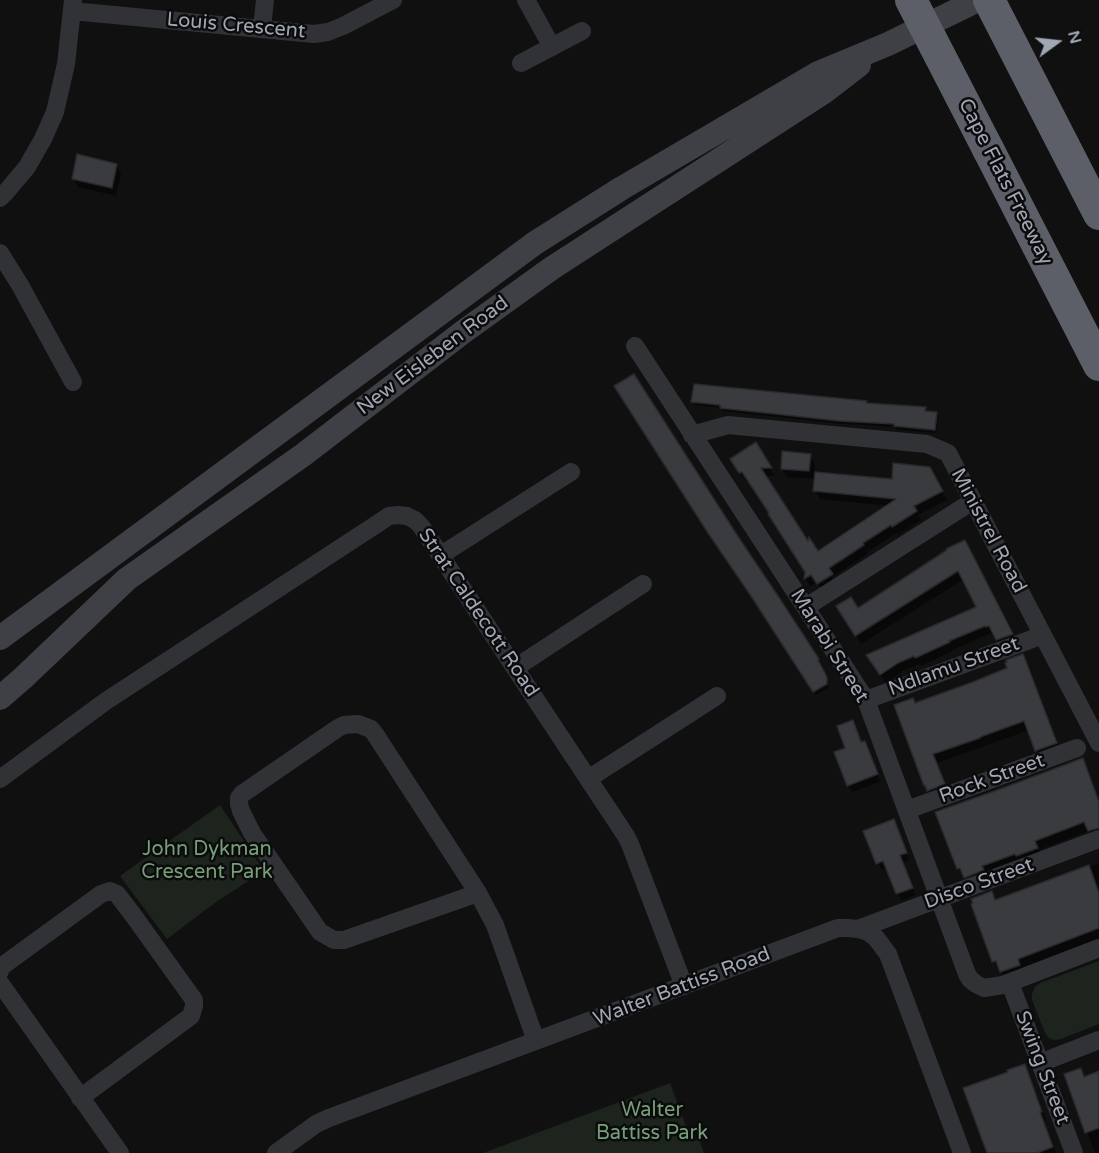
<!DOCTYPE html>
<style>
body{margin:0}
#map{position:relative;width:1099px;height:1153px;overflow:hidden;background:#101011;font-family:"Varela Round",sans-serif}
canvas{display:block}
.north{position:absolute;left:1027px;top:12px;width:60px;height:60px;-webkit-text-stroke:4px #0b0b0c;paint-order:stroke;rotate:75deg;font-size:16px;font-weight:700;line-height:24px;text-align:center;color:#a0a6b3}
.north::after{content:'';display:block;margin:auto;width:21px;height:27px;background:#a0a6b3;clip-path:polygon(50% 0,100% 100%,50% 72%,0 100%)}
</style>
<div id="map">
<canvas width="1099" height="1153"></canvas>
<div class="north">N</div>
</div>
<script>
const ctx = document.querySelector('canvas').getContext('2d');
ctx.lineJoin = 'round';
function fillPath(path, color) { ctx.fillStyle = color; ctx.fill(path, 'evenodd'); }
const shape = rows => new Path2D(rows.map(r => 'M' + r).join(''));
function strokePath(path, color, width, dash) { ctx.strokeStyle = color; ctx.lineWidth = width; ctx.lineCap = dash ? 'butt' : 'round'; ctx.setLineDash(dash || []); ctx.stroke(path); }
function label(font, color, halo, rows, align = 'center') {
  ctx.font = font + ' "Varela Round",sans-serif'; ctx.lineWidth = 5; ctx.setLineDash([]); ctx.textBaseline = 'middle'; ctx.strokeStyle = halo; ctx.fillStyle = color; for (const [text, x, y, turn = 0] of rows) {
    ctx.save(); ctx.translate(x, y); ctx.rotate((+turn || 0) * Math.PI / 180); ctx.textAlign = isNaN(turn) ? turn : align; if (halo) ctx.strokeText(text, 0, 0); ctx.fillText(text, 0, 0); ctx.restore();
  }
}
const green = shape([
 [220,805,264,871,216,902,167,939,120,876],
 [1099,961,1099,1024,1061,1039,1054,1040,1049,1038,1045,1033,1032,1000,1032,994,1035,987,1040,983],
 [670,1083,692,1142,699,1139,704,1153,483,1153]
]);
const shadow = shape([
 [116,165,121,174,116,196,78,187,73,178],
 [693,401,866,404,925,409,927,413,936,414,938,418,936,433,897,430,896,427,843,424,723,411,722,408,695,405],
 [755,444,775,476,764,476,809,546,817,553,888,506,820,499,815,491,816,479,787,477,782,469,810,455,815,464,814,474,893,481,929,468,947,500,918,515,921,520,898,535,897,533,867,552,868,554,832,577,836,583,823,592,817,582,810,587,806,579,806,573,748,479,746,481,737,468],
 [970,550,1016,643,1002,648,995,634,992,635,991,633,953,650,953,651,921,666,920,664,903,671,886,683,873,664,978,607,964,579,861,644,843,615,858,610],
 [755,600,818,664,828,683,828,688,816,695],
 [1022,656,1029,666,1061,752,1042,759,1037,751,1029,730,937,763,948,793,930,794,925,785,896,706,915,704,1009,669,1006,662],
 [853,722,862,743,864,743,869,750,880,782,852,792,848,785,847,749],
 [1083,759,1088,768,1099,800,1099,838,1094,839,1089,831,1039,850,1041,857,970,885,958,868],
 [894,821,898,828,909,860,903,863,915,895,901,901,888,868,882,870,878,863,865,831],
 [1099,863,1099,939,1021,968,1023,974,1006,980,1000,969,999,970,994,961,996,901],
 [1024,1066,1029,1074,1046,1120,1044,1121,1056,1153,986,1153,982,1143,985,1142,1010,1073],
 [1081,1070,1085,1079,1099,1073,1099,1153,1095,1153,1066,1075]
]);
const building = shape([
 [77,154,117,164,112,188,72,179,77,154],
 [634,374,737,535,780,599,819,659,818,660,827,677,827,684,813,692,751,596,708,533,614,386,634,374],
 [694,384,867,401,866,403,926,407,925,411,937,412,935,430,894,426,894,424,840,421,720,408,720,405,691,402,694,384],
 [756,442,772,468,761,468,808,541,809,537,818,551,896,499,813,491,815,472,892,479,893,463,930,467,943,491,914,506,917,511,892,527,891,525,863,543,864,545,829,568,833,574,817,584,811,575,804,579,805,572,768,514,769,513,742,472,739,473,730,459,756,442],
 [782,451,811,454,809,471,781,469,782,451],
 [965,540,1013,634,996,640,989,626,986,627,985,626,949,641,950,642,915,658,914,656,898,663,880,675,866,655,976,607,958,571,855,636,836,606,851,597,858,608,947,550,946,549,965,540],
 [1023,654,1024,656,1057,743,1035,751,1024,721,980,737,980,738,933,754,945,784,927,791,925,785,924,786,894,705,913,698,915,703,973,682,1007,668,1005,663,1007,662,1006,660,1023,654],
 [853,720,861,742,865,741,878,774,847,786,834,752,845,748,837,726,853,720],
 [1083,758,1099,802,1099,828,1088,831,1084,822,1035,841,1038,848,1016,856,1015,854,982,866,984,870,964,878,960,868,957,869,935,812,995,791,1083,758],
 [894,819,907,853,900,855,913,888,896,894,883,861,876,864,863,831,894,819],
 [1089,865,1099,893,1099,928,1018,959,1020,965,1000,972,996,961,992,962,971,904,973,903,971,899,992,891,995,900,1089,865],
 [1025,1064,1042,1112,1040,1112,1053,1147,1037,1153,987,1153,963,1088,1008,1072,1007,1070,1025,1064],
 [1081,1068,1084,1077,1099,1071,1099,1128,1085,1133,1064,1074,1081,1068]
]);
const minor = shape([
 [526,0,552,47],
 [72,11,314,34,328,32,343,26,393,0],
 [262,28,265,0],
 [521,63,582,31],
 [0,198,6,192,27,167,43,139,55,112,66,64,73,0],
 [0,253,20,285,73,382],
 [635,346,866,700,967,974,970,979,976,984,984,988,1003,985,1099,948],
 [692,435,728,425,927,444,948,453,1099,743],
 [441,555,571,472],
 [806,607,973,501],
 [515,668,643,584],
 [866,700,1043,635],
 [0,779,106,701,377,524,389,516,398,515,407,516,415,520,421,526,626,836,630,844,684,986],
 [588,779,717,696],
 [907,810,1077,748],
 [478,893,344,940,334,940,320,932,252,833,241,811,239,804,239,798,242,794,338,728,344,725,358,724,371,729,375,734,478,893,495,925,536,1041],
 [858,929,1099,839],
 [0,971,1,967,101,894,110,891,117,894,133,915,194,1000,194,1006,191,1016,80,1098],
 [0,983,120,1153],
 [1010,983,1074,1153],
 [1040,1063,1099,1040],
 [276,1153,316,1124,329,1118,838,928,848,928,858,929,868,932,876,938,888,954,962,1153]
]);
const secondary = shape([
 [0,638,535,243,622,188,818,73,888,44,978,0],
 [0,698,23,678,127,579,303,455,463,332,552,268,824,92,859,65]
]);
const motorway = shape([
 [989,0,1099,214],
 [988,149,1099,365]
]);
const motorwayBridge = shape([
 [911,0,988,149]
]);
const streetNames = [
 ["Louis Crescent",236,26,5],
 ["Cape Flats Freeway",1005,182,63],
 ["New Eisleben Road",433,356,-37],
 ["Ministrel Road",988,531,62],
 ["Strat Caldecott Road",478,613,56],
 ["Marabi Street",829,646,58],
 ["Ndlamu Street",954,667,-20],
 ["Rock Street",992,779,-20],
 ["Disco Street",979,884,-20],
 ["Walter Battiss Road",682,987,-21],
 ["Swing Street",1042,1068,69]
];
const parkNames = [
 ["John Dykman",207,850],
 ["Crescent Park",207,873],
 ["Walter",652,1111],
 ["Battiss Park",652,1134]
];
fillPath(green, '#1c241d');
fillPath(shadow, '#0007');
fillPath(building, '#3a3b3f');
strokePath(building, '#2a2a2d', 1.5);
strokePath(minor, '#313236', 18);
strokePath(secondary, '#3f4046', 24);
strokePath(motorway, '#5d5f68', 32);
strokePath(motorwayBridge, '#5d5f68', 32);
label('20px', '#a0a6b3', '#0b0b0c', streetNames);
label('20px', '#769f79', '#0b0b0c', parkNames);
</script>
